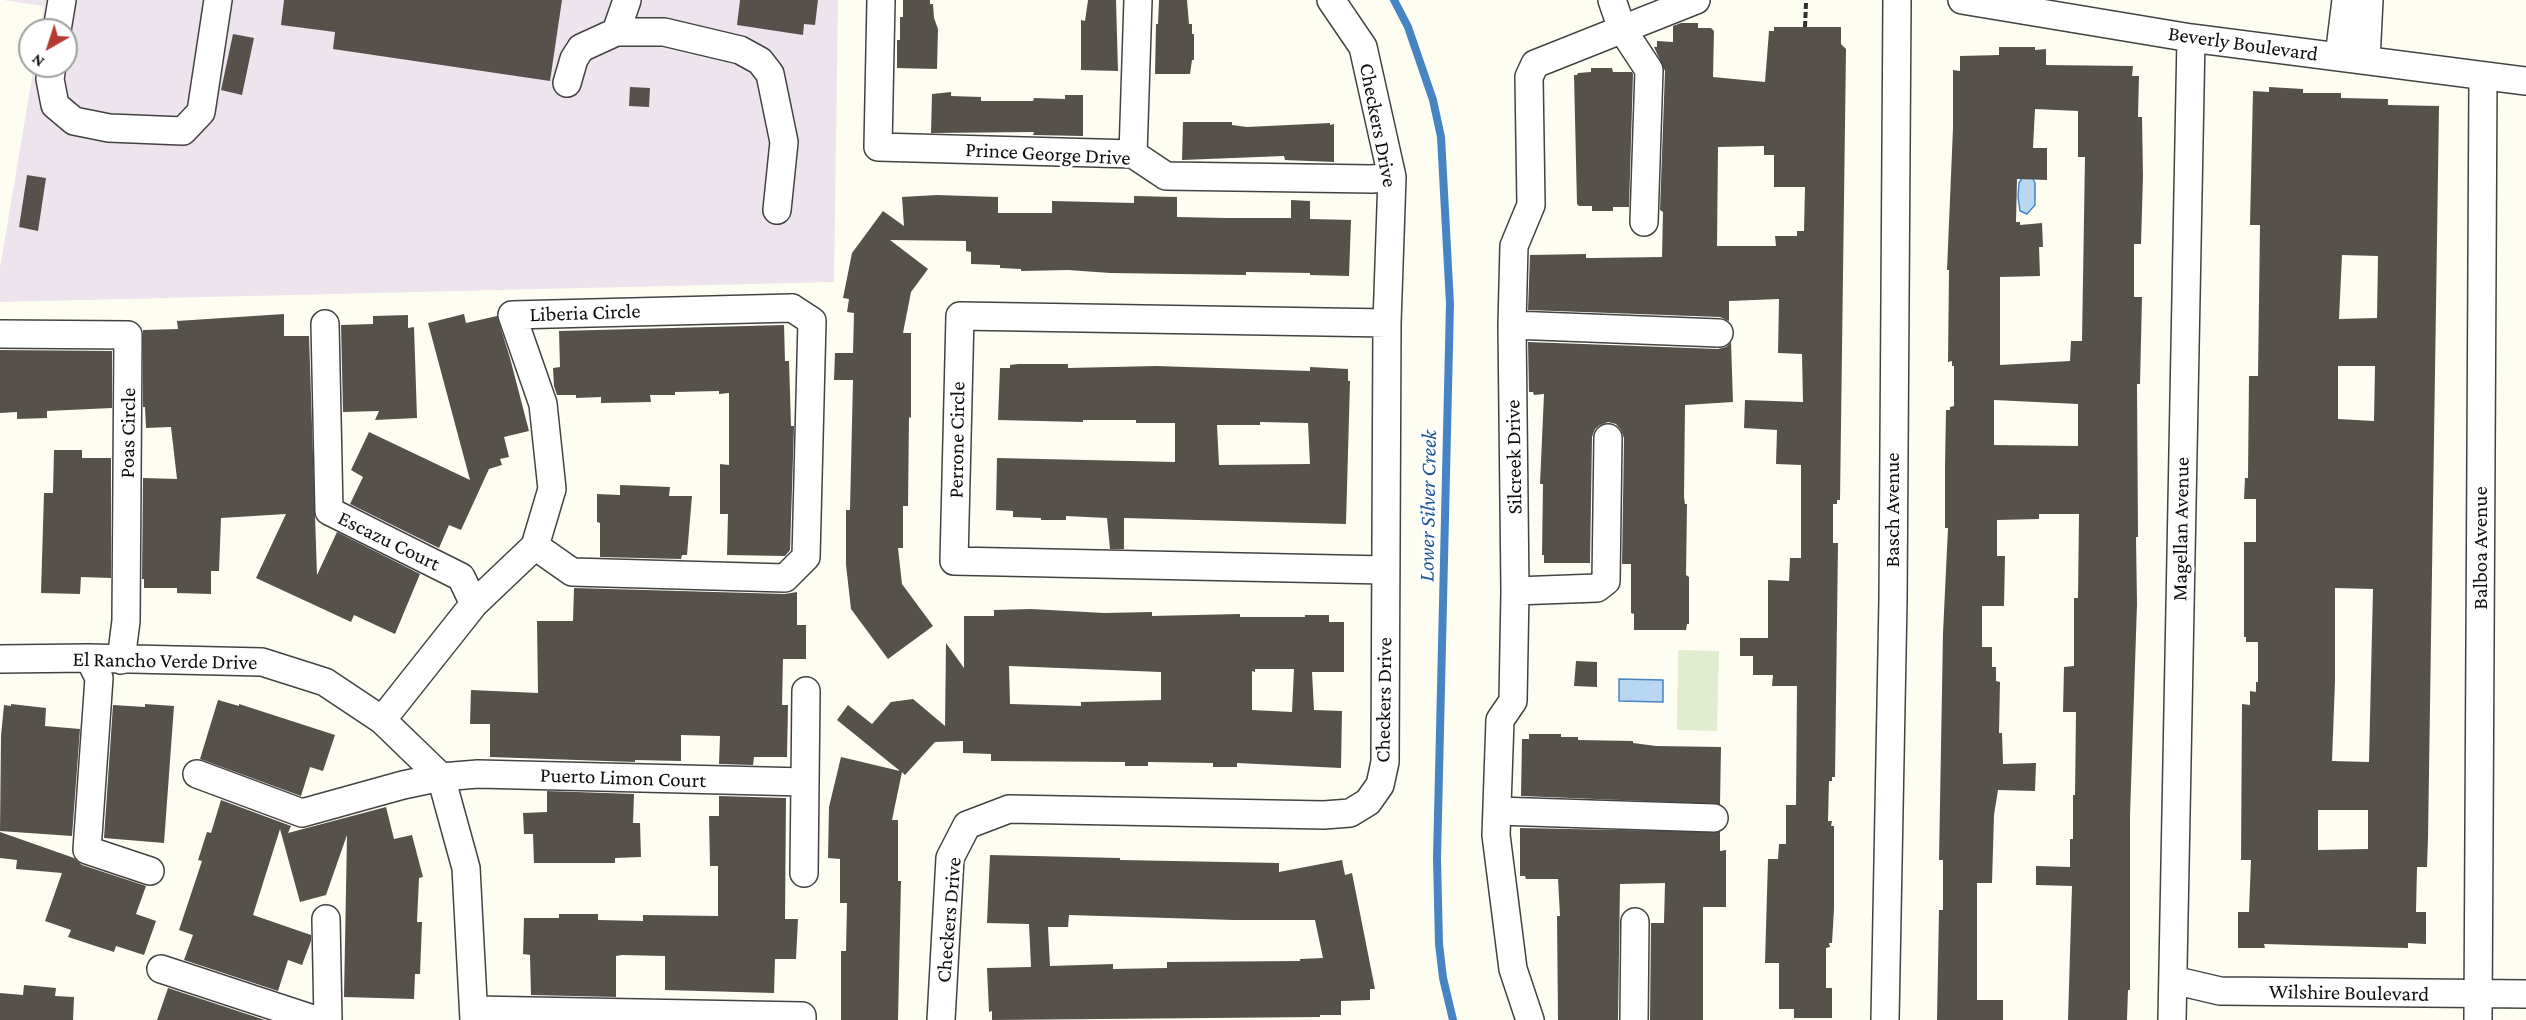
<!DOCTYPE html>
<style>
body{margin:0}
#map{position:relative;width:2526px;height:1020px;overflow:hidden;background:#fefdf2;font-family:"Crimson Pro",serif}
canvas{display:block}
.north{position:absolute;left:18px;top:18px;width:60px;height:60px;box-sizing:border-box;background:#fff;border:2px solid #9f9f9f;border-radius:50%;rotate:219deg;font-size:16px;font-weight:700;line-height:24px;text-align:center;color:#0f0f0f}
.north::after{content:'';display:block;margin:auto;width:21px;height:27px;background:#b53a31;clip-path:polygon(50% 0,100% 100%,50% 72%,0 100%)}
</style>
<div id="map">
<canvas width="2526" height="1020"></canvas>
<div class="north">N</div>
</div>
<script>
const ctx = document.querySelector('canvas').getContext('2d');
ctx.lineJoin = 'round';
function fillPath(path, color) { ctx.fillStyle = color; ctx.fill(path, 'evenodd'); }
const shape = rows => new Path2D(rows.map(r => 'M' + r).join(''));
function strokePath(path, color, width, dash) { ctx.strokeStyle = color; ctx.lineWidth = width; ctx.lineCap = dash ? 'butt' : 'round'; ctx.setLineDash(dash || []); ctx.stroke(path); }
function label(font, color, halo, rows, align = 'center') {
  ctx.font = font + ' "Crimson Pro",serif'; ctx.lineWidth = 6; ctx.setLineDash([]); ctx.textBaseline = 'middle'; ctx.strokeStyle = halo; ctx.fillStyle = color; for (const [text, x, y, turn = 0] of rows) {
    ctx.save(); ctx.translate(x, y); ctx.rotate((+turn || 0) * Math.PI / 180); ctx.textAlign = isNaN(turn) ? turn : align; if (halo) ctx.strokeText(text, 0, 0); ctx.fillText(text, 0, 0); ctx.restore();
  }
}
const industrial = shape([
 [3,0,838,0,834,282,0,302,0,268,34,66,66,66,66,30,40,30,44,6]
]);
const pitch = shape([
 [1678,650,1719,651,1717,731,1677,730]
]);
const water = shape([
 [2024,175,2032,177,2035,183,2035,205,2027,214,2020,211,2018,197,2019,183,2024,175],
 [1619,679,1663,680,1663,702,1619,701,1619,679]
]);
const stream = shape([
 [1394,0,1408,27,1433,100,1441,137,1450,304,1437,858,1439,944,1443,978,1453,1020]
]);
const building = shape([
 [284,0,562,0,550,81,333,49,335,32,281,25],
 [740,0,818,0,815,25,804,24,803,35,737,25],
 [903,0,930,0,930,4,933,4,934,18,938,29,937,69,897,68,897,40,900,40,900,17,903,17],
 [1088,0,1116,0,1118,71,1081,70,1081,20,1085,21],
 [1159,0,1187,0,1189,24,1192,24,1192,34,1194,34,1194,60,1192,60,1190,74,1155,74,1156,24,1158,24],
 [1681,23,1698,23,1698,28,1711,28,1714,31,1713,77,1765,82,1769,31,1774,31,1774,27,1841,27,1841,44,1846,49,1840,500,1837,500,1837,504,1833,504,1833,543,1838,543,1835,777,1832,777,1832,781,1829,781,1828,821,1832,821,1831,826,1834,826,1834,909,1832,943,1829,943,1830,947,1826,948,1826,988,1832,988,1832,1018,1794,1018,1794,1009,1779,1009,1779,963,1765,963,1768,859,1778,859,1779,844,1786,844,1786,805,1796,805,1797,686,1772,686,1773,675,1753,675,1753,656,1740,656,1740,638,1768,638,1768,580,1789,581,1790,558,1801,558,1801,465,1776,464,1777,430,1744,428,1745,400,1803,402,1802,354,1778,353,1779,299,1729,301,1729,321,1720,317,1528,310,1530,255,1586,254,1586,258,1592,258,1662,257,1663,212,1660,210,1665,71,1654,47,1657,47,1657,41,1673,42,1673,26],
 [1764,146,1764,155,1774,155,1774,187,1805,187,1804,231,1797,231,1797,236,1775,236,1776,246,1717,246,1718,147],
 [233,34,254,38,242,95,221,90],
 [1999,47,2035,47,2035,50,2046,49,2046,65,2133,66,2132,76,2139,76,2138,117,2142,117,2143,176,2141,244,2134,244,2134,297,2142,297,2140,384,2137,384,2138,537,2136,537,2137,604,2130,816,2130,990,2128,990,2127,1020,2068,1020,2072,886,2036,885,2036,866,2070,867,2070,839,2073,839,2073,795,2075,795,2076,712,2063,712,2064,667,2074,666,2074,598,2078,598,2079,514,2039,514,2039,519,1997,520,1997,556,2005,556,2004,606,1982,606,1982,647,1992,647,1992,667,1996,667,1996,681,2000,682,1999,733,2002,733,2003,764,2036,763,2035,791,1998,790,1994,815,1992,883,1977,883,1977,1000,2003,1000,2003,1020,1937,1020,1939,910,1943,910,1943,860,1939,860,1943,633,1948,528,1945,528,1945,466,1946,410,1950,410,1950,407,1954,406,1954,366,1952,366,1952,361,1948,362,1949,270,1947,270,1953,128,1953,70,1960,71,1960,56,1999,55],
 [2035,109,2078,111,2078,157,2085,157,2082,341,2071,341,2070,361,2000,365,2000,277,2040,276,2039,247,2043,247,2042,223,2020,225,2020,222,2016,222,2017,179,2047,180,2047,148,2033,148],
 [1994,400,2078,404,2078,446,1994,445],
 [1591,68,1612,68,1613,72,1632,72,1633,74,1629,207,1613,207,1613,211,1592,211,1592,206,1579,206,1577,204,1574,75,1577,75,1578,73,1591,72],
 [630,87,650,88,649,107,629,106],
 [2269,87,2303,89,2303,93,2341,93,2341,98,2388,99,2388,105,2439,106,2428,838,2427,867,2417,867,2416,912,2426,912,2426,944,2408,943,2408,948,2264,944,2265,948,2238,948,2238,912,2249,912,2251,860,2241,860,2242,704,2250,705,2250,691,2256,692,2256,682,2258,682,2258,642,2246,642,2246,637,2244,637,2244,542,2256,542,2256,499,2244,499,2245,478,2248,478,2249,376,2258,376,2260,225,2250,225,2253,91,2269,92],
 [2342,255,2378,256,2377,318,2339,319],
 [2338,366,2375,366,2374,421,2338,419],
 [2335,588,2373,589,2369,762,2332,761,2335,681],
 [2318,810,2368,810,2368,849,2318,850],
 [951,92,951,96,981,97,981,101,1033,101,1034,98,1065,99,1065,95,1083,95,1083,136,1033,135,1034,132,931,133,932,94],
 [1183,122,1232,122,1232,125,1247,127,1330,123,1330,125,1334,124,1334,162,1285,160,1284,156,1182,160],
 [27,175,46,178,38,231,19,227],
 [937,195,998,197,998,213,1052,213,1052,201,1134,203,1134,196,1177,197,1177,217,1226,218,1291,218,1291,200,1310,201,1310,219,1351,220,1349,276,1310,275,1310,273,1246,272,1246,275,1110,273,1068,270,1021,271,1021,269,1000,268,1000,265,971,264,971,252,966,251,966,241,890,240,928,269,911,292,903,333,911,333,911,418,909,417,908,506,903,506,903,548,898,548,902,584,933,626,888,659,851,609,846,565,846,510,850,510,853,380,834,380,835,353,853,353,854,313,847,312,849,299,843,298,852,253,883,211,904,226,902,197],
 [284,314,284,336,309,336,317,575,337,532,420,574,395,634,354,615,351,622,256,578,286,514,221,518,219,571,211,571,211,594,177,593,177,588,144,588,144,579,142,579,143,478,177,479,171,427,146,428,145,407,143,407,143,330,178,329,177,321],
 [464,314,466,323,497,316,510,358,529,431,504,437,509,457,500,459,502,465,489,469,461,530,449,525,439,548,350,504,363,477,351,470,369,432,470,480,428,323],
 [408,315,408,328,414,327,417,418,375,420,379,411,343,412,341,325,373,324,373,316],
 [784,325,785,361,789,361,791,426,794,426,790,550,785,556,727,555,728,514,720,514,720,464,729,465,729,393,719,394,719,391,675,392,675,395,650,395,651,402,601,403,601,397,576,398,576,395,557,395,554,386,553,368,560,367,559,331],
 [1528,342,1718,349,1726,347,1731,342,1733,402,1685,405,1684,497,1685,504,1687,504,1686,575,1689,577,1689,624,1687,624,1686,630,1634,630,1634,614,1631,613,1631,564,1622,564,1624,438,1621,430,1616,424,1608,422,1600,425,1595,429,1592,437,1590,563,1544,563,1544,555,1542,555,1543,484,1540,484,1544,394,1534,395,1533,392,1529,392],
 [0,350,112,351,112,408,47,411,47,418,17,419,17,412,0,413],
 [1018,364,1068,364,1068,368,1156,366,1310,371,1310,367,1348,369,1348,381,1350,381,1346,524,1124,518,1124,549,1110,549,1107,518,1066,516,1066,520,1041,520,1041,518,1013,517,1013,511,996,510,997,458,1175,462,1175,423,1136,423,1136,420,1083,420,1083,422,998,420,1000,368,1010,368,1010,365],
 [1260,422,1308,423,1310,464,1219,465,1217,425,1260,425],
 [54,450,82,450,82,458,111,458,111,578,81,577,80,594,41,593,44,493,53,493],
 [620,485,670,487,669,496,692,496,687,555,682,555,681,559,600,557,600,523,597,522,597,494,620,495],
 [574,588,785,594,797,592,797,625,806,625,806,659,783,659,782,705,788,705,787,757,754,757,753,765,719,764,720,736,681,735,681,761,635,760,635,762,490,757,490,724,470,724,471,690,538,693,537,621,573,621],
 [1031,609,1104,613,1152,612,1152,616,1240,614,1240,617,1305,617,1305,615,1329,615,1329,622,1344,622,1344,672,1312,672,1314,710,1342,711,1341,768,1237,763,1237,767,1213,767,1213,763,1148,762,1148,766,1125,766,1125,762,991,761,991,754,963,753,963,741,935,742,905,775,902,772,892,820,898,820,898,881,901,881,898,1020,841,1020,841,951,846,951,847,903,840,903,840,859,828,858,829,807,841,757,900,771,837,720,848,705,872,724,891,702,913,699,945,726,946,643,964,668,964,616,994,616,994,610],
 [1009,666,1161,672,1161,700,1081,702,1081,706,1010,704],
 [1255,669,1294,669,1292,712,1252,710,1252,671,1255,672],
 [1576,661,1597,662,1597,687,1574,686],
 [218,700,239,706,239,704,335,735,323,771,310,767,301,796,200,759],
 [11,704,46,708,45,726,80,729,72,836,0,831,1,736,4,705,11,706],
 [145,704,174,706,164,843,104,838,113,705,145,707],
 [1529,734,1561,734,1561,737,1578,737,1578,740,1633,741,1633,743,1656,746,1721,747,1720,804,1521,796,1522,739,1529,739],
 [547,791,634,794,633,823,640,823,641,857,615,858,615,863,534,863,533,834,524,834,523,813,547,812],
 [719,796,786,798,785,919,798,919,796,959,775,959,774,993,665,990,665,956,622,955,616,956,616,997,531,995,530,955,523,954,524,918,559,918,559,914,598,914,598,920,643,921,643,915,718,916,718,866,710,866,709,816,719,816],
 [221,800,291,826,288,833,386,807,394,839,412,835,423,877,419,878,417,922,422,922,420,974,415,974,414,999,344,997,347,835,326,895,300,902,280,829,253,915,311,935,311,941,302,965,288,960,278,991,184,960,193,935,179,930,202,861,198,860,207,832,211,833],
 [1520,828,1720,832,1720,851,1726,850,1726,907,1703,907,1703,1020,1650,1020,1651,923,1664,923,1665,883,1620,884,1618,1020,1558,1020,1557,916,1560,916,1558,879,1526,879,1525,876,1520,876],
 [0,832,74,858,82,865,146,886,136,914,156,921,144,955,116,946,114,952,68,937,71,930,45,921,62,873,16,869,17,860,0,858],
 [990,855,1120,858,1120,860,1279,863,1279,872,1342,860,1345,875,1352,873,1375,989,1370,989,1370,1000,1341,1001,1341,1015,1320,1015,1320,1017,992,1020,992,1011,989,1012,987,968,1031,967,1029,924,987,923],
 [1069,915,1234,920,1315,920,1323,958,1300,959,1300,961,1167,962,1167,968,1113,969,1113,964,1050,966,1048,927,1068,927],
 [24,985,56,988,55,996,74,997,73,1020,0,1020,0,993,23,995],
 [168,988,265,1020,157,1020]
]);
const path = shape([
 [1805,27,1806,3]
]);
const minor = shape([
 [881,0,878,147,1133,154,1166,176,1372,179,1392,177],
 [1612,0,1622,29,1649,70,1644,222],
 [1962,0,2191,38,2526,81],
 [57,30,62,0],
 [616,32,627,0],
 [2339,57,2346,0],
 [2366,60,2369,0],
 [52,66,50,79,55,105,74,121,109,128,183,131,201,112,218,0],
 [567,83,574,59,581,48,616,32,664,32,740,50,760,61,770,74,784,142,777,210],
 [1133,154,1138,0],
 [792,308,812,321,806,557,785,578,572,572,535,546,552,489,543,404,512,315,792,308],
 [325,324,329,511,461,577,474,604],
 [1512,325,1719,333],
 [0,334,128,335,126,621,121,660],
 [1385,570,954,561,960,316,1387,323],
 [1515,591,1597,588,1606,581,1608,438],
 [89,658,99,678,87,850,150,871],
 [0,659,89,658,262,662,325,682,382,720,441,777,466,868,474,1020],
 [382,720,474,604,535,546],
 [197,774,302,813,403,785,441,777,478,774,805,782],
 [1497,811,1714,818],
 [804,873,806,691],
 [326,919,328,1020],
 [161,969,316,1020],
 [2173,980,2220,991,2526,994],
 [475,1010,802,1016,802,1020],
 [941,1020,950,858,967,825,1009,809,1324,815,1350,813,1368,802,1380,785,1385,762,1387,323,1392,177,1363,47,1331,0],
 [1530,1020,1513,969,1496,835,1500,720,1513,701,1515,591,1512,325,1514,246,1531,205,1529,77,1535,64,1696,0],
 [1634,1020,1635,922],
 [1885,1020,1893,600,1897,0],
 [2172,1020,2191,38],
 [2478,1020,2483,76]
]);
const streetNames = [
 ["Beverly Boulevard",2243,44,8],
 ["Checkers Drive",1378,125,79],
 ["Prince George Drive",1048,154,3],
 ["Liberia Circle",585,313,-2],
 ["Poas Circle",128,433,-89],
 ["Perrone Circle",957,440,-89],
 ["Silcreek Drive",1514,457,-91],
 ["Basch Avenue",1893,510,-90],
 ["Magellan Avenue",2181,529,-89],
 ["Escazu Court",389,541,26],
 ["Balboa Avenue",2481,548,-90],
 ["El Rancho Verde Drive",165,661,1],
 ["Checkers Drive",1384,700,-89],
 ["Puerto Limon Court",623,778,2],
 ["Checkers Drive",949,920,-85],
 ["Wilshire Boulevard",2349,993,1]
];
const waterNames = [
 ["Lower Silver Creek",1428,506,-89]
];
fillPath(industrial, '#ede4ed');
fillPath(pitch, '#e0eecf');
fillPath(water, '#bad7f2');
strokePath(water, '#4784c3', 1.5);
strokePath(stream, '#4784c3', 8);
fillPath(building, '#57514c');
strokePath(minor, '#424242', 30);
strokePath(path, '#313131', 4, [6, 3]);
strokePath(minor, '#fff', 27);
label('21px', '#0f0f0f', '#fff', streetNames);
label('italic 22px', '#215798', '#fff', waterNames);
</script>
